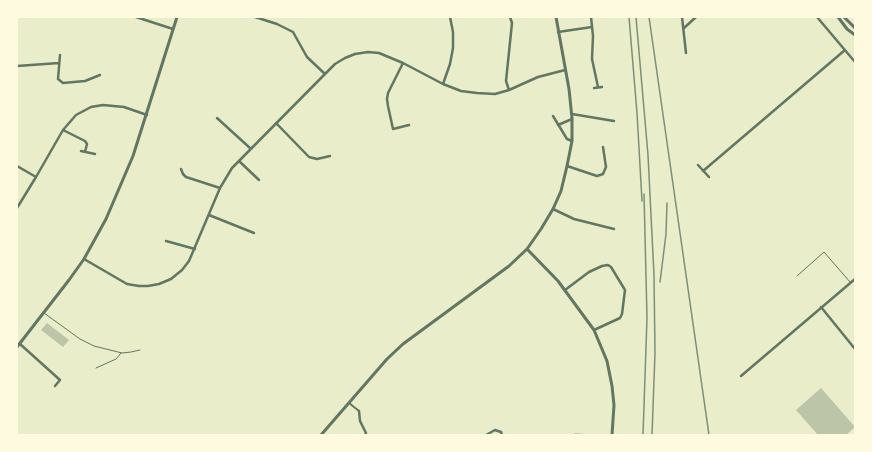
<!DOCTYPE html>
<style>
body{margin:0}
#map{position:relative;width:872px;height:452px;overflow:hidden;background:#e9edc9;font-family:Cabin,sans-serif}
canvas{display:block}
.frame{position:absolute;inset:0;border:18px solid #fefae0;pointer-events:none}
</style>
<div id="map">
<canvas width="872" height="452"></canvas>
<div class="frame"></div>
</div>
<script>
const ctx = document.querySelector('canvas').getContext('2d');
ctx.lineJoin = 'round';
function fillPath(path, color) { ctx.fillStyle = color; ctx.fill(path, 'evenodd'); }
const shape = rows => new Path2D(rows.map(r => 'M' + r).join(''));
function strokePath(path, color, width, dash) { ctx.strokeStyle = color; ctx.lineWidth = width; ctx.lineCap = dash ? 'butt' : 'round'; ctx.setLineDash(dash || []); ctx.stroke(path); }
const building = shape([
 [47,323,69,340,63,347,41,330],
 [821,388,855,427,846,435,818,435,796,410],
 [574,433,586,434,586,435,574,435]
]);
const service = shape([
 [797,276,824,252,850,282],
 [44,313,80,339,94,346,122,353,131,352,140,350],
 [96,368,116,359,121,353]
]);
const pedestrian = shape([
 [349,403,359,411]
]);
const minor = shape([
 [136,17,173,29],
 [255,17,277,24,293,32,307,57,325,74],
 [591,17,593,36,592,59,598,87],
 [682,17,686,53],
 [817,17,855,62],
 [684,28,696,17],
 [558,32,592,27],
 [60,55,58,79,63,83,85,81,100,75],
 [403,63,388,93,387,99,388,106,393,129,409,125],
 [17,66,59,63],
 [443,84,450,64,453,48,453,32,450,17],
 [594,88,602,87],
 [509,90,506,81,512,23,510,17],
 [572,114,614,121],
 [553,116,567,139,572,141],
 [217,118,250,148],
 [276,123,309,157,317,159,330,156],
 [558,125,572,119],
 [63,130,85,141,87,144,85,152],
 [81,151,95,154],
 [239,161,259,180],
 [698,165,709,177],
 [17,166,36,177],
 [567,166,597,176,603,174,606,167,603,147],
 [181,169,183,174,186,177,220,188],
 [703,171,845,50],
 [17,208,36,177,63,130,76,115,91,107,103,105,124,107,147,115],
 [553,209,574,219,614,229],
 [209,215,254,233],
 [166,241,195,249],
 [84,259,127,284,139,286,148,286,159,284,171,279,182,270,189,261,220,188,232,168,325,74,335,64,345,58,355,54,368,52,379,53,403,63,443,84,461,91,477,93,495,94,509,90,538,77,565,70],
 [565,290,589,272,602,266,608,265,611,267,625,290,622,314,620,318,594,330],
 [821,307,855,349],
 [20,344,60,380,55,386],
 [741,376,855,279],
 [359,411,360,421,366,433,365,435],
 [486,435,495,430,501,432,502,435]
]);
const tertiary = shape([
 [838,17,847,29,855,35],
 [844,17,855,28],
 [527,249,558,281,594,330,607,361,612,386,614,405,612,435],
 [17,347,69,280,84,259,106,219,133,156,177,17],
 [321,435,387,359,403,344,509,266,527,249,541,229,553,209,561,191,567,166,572,141,572,118,569,89,556,17]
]);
const rail = shape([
 [629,17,637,113,642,201],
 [636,17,648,155,654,275,655,353,652,435],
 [649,17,709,435],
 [660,282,666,234,667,203],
 [643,435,647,318,644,194]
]);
fillPath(building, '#bcc5a7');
strokePath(service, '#617663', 1);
strokePath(pedestrian, '#617663', 2);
strokePath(minor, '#617663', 2.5);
strokePath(tertiary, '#617663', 3);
strokePath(rail, '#7c8e77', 1.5);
</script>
